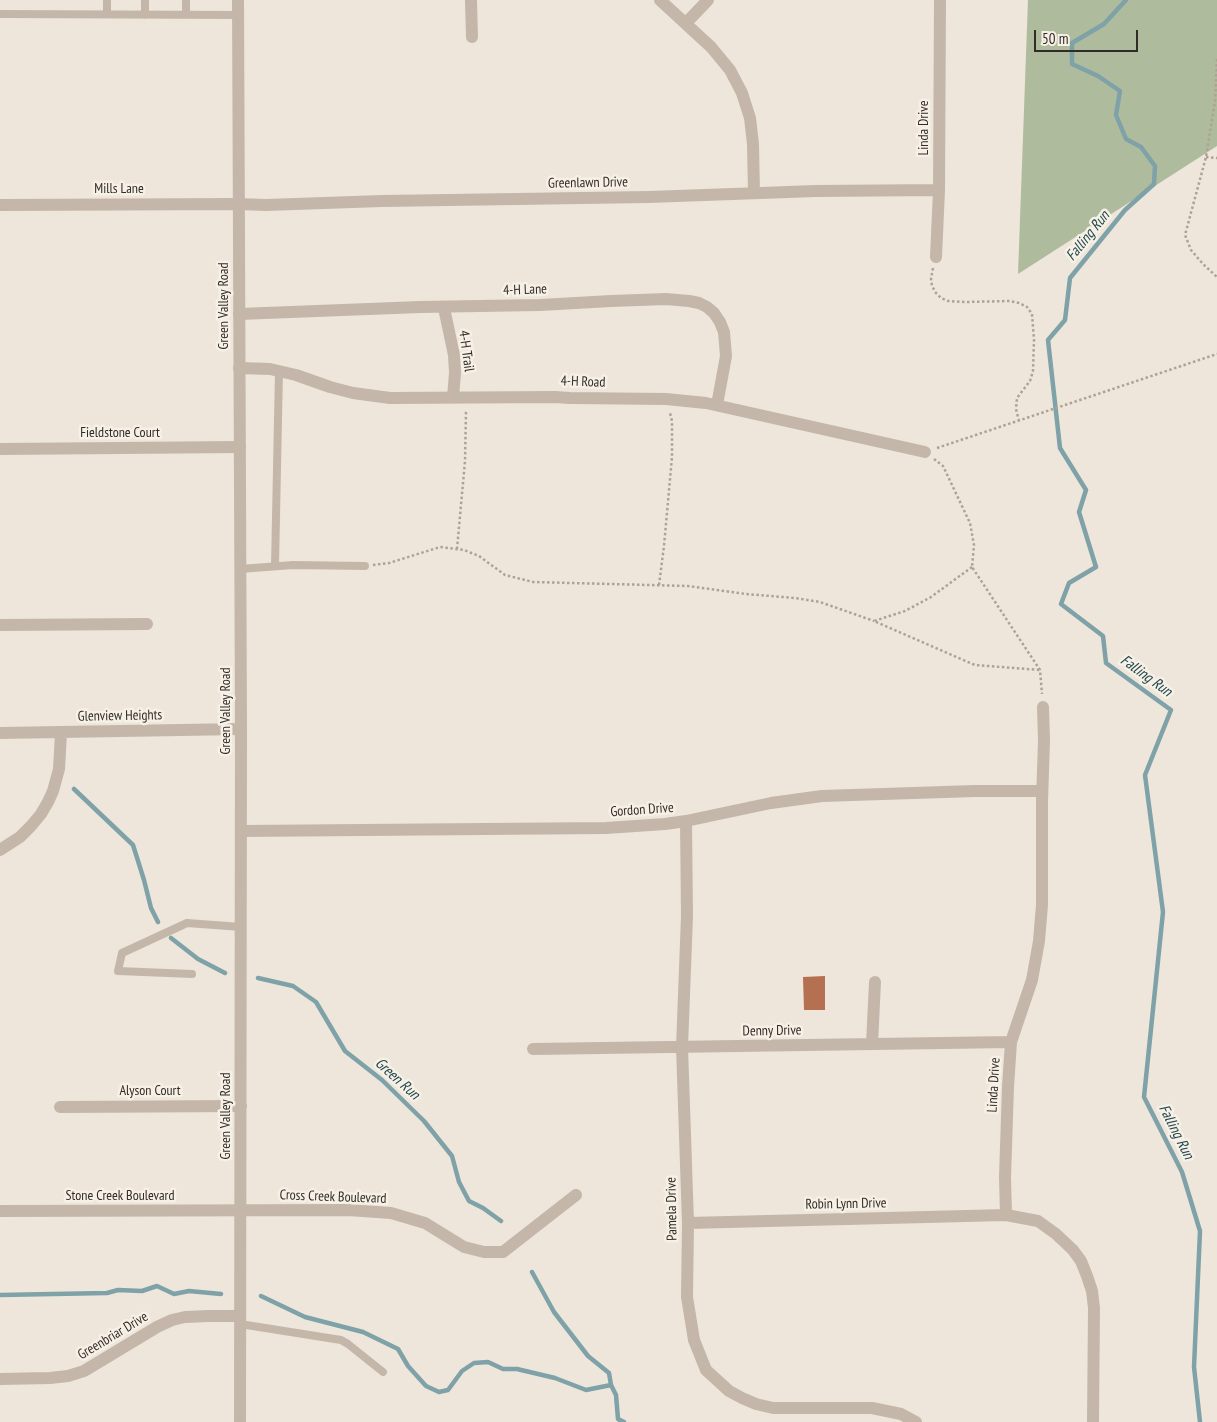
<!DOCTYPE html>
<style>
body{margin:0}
#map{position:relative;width:1217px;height:1422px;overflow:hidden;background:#eee6db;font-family:"PT Sans Narrow",sans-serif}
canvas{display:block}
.scale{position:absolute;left:1034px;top:30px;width:104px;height:22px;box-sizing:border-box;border:2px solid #322c27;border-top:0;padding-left:6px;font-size:15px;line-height:18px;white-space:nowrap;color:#322c27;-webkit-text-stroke:4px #f6f0e6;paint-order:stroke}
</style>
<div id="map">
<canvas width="1217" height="1422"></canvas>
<div class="scale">50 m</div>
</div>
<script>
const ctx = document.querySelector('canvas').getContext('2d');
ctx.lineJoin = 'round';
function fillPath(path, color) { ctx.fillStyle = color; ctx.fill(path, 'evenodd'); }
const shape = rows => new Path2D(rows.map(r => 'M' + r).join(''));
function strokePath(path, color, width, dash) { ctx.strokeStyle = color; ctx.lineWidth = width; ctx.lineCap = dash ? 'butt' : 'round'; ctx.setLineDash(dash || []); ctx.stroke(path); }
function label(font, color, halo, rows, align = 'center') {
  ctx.font = font + ' "PT Sans Narrow",sans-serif'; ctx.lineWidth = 5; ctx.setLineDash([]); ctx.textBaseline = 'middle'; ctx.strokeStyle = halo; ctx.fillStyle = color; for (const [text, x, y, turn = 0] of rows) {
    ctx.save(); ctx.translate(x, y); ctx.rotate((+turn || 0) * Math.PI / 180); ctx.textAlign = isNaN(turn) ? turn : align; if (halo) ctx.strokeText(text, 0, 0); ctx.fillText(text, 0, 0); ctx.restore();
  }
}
const green = shape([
 [1028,0,1217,0,1217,146,1018,274]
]);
const stream = shape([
 [1126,0,1104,24,1072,43,1072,64,1098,76,1120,91,1116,115,1126,139,1141,147,1155,166,1154,184,1125,210,1070,278,1065,320,1048,340,1060,448,1086,490,1079,512,1096,567,1069,583,1061,604,1103,636,1106,663,1171,710,1145,775,1163,912,1144,1097,1182,1172,1200,1231,1194,1367,1200,1422],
 [74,789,133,845,144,880,151,908,158,922],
 [171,938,198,959,225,973],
 [258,978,293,986,316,1002,345,1051,382,1080,424,1121,452,1156,459,1182,469,1201,483,1208,501,1221],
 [532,1272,554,1312,588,1356,609,1373,611,1385,616,1395,618,1419,624,1422],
 [0,1295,107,1293,118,1290,142,1291,157,1286,174,1294,189,1291,221,1294],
 [261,1296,305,1317,363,1332,398,1349,408,1366,426,1386,439,1392,448,1390,462,1371,474,1363,488,1362,503,1369,517,1369,555,1378,586,1390,611,1385]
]);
const building = shape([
 [825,976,825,1010,804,1010,803,977]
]);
const path = shape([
 [1217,59,1215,101,1206,157,1185,235,1191,250,1203,264,1217,277],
 [1206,157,1217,158],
 [933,268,931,279,932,286,936,293,941,298,948,301,965,302,1010,301,1019,303,1027,307,1032,314,1034,340,1033,371,1030,381,1017,398,1016,409,1019,421],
 [937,448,1217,354],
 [934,459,943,466,970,523,974,545,972,567,1040,670,1042,694],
 [457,549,465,461,466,411],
 [373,565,389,563,440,547,464,550,479,556,505,575,533,582,688,586,746,594,795,598,820,602,874,621],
 [972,567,931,597,905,611,874,621,975,665,1040,670],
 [659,585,664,546,672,457,672,421,670,413]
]);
const service = shape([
 [107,0,107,14],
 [145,0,145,15],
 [186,0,186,15],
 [0,14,238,15],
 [275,566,279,371],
 [240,569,293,565,365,566],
 [192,974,118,971,122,953,187,923,241,927],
 [240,1324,341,1340,348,1344,383,1372]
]);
const minor = shape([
 [471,0,472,37],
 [660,0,711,47,730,70,742,93,750,118,753,144,754,193],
 [686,23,708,0],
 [0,205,238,204,266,205,382,201,649,197,816,191,939,190],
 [936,257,939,190,940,0],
 [444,308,454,355,455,373,453,397],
 [239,314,420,307,540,305,611,301,666,299,689,301,699,303,707,307,714,313,720,322,724,332,726,356,717,405],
 [239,368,270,369,296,375,330,387,353,393,390,398,555,397,570,398,666,399,706,403,925,452],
 [0,449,240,447],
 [0,625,147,624],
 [1043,707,1044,741,1042,801,1042,905,1039,941,1032,980,1011,1042,1008,1087,1005,1177,1006,1215,1038,1221,1056,1234,1073,1250,1081,1261,1087,1276,1092,1291,1094,1308,1093,1422],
 [0,733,241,729],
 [686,821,687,916,682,1047,688,1223,687,1297,694,1340,706,1370,729,1391,742,1398,756,1404,773,1408,872,1408,901,1414,916,1422],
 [241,831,606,828,665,824,686,821,771,803,822,796,975,791,1042,791],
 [0,850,20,837,31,826,41,814,48,802,53,791,59,769,61,733],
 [872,1044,875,982],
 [533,1049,1011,1042],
 [60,1107,241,1106],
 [0,1211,348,1210,391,1213,425,1223,464,1247,484,1252,503,1252,576,1195],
 [688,1223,1006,1215],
 [0,1379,50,1378,68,1376,84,1371,157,1327,172,1320,185,1317,208,1316,240,1316]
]);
const tertiary = shape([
 [238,0,241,729,240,1422]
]);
const streetNames = [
 ["Linda Drive",924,128,-90],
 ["Greenlawn Drive",588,183,-1],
 ["Mills Lane",119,189],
 ["4-H Lane",525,290,-2],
 ["Green Valley Road",224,306,-90],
 ["4-H Trail",466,351,82],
 ["4-H Road",583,382,2],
 ["Fieldstone Court",120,433],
 ["Green Valley Road",226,711,-90],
 ["Glenview Heights",120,716,-1],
 ["Gordon Drive",642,810,-4],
 ["Denny Drive",772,1031,-1],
 ["Linda Drive",994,1085,-87],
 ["Alyson Court",150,1091],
 ["Green Valley Road",226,1116,-90],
 ["Stone Creek Boulevard",120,1196],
 ["Cross Creek Boulevard",333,1197,2],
 ["Robin Lynn Drive",846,1204,-1],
 ["Pamela Drive",672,1209,-91],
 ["Greenbriar Drive",113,1336,-31]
];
const waterNames = [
 ["Falling Run",1088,236,-51],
 ["Falling Run",1146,676,36],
 ["Green Run",397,1079,42],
 ["Falling Run",1176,1132,63]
];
fillPath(green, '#afbb9d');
strokePath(stream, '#7ea2a7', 4.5);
fillPath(building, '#b57051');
strokePath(path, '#b0a193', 2.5, [2.5, 2.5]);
strokePath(service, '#c4b7a9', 8);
strokePath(minor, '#c4b7a9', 12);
strokePath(tertiary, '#c4b7a9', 12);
label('14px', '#322c27', '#f6f0e6', streetNames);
label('italic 15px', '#23484e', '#f6f0e6', waterNames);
</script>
